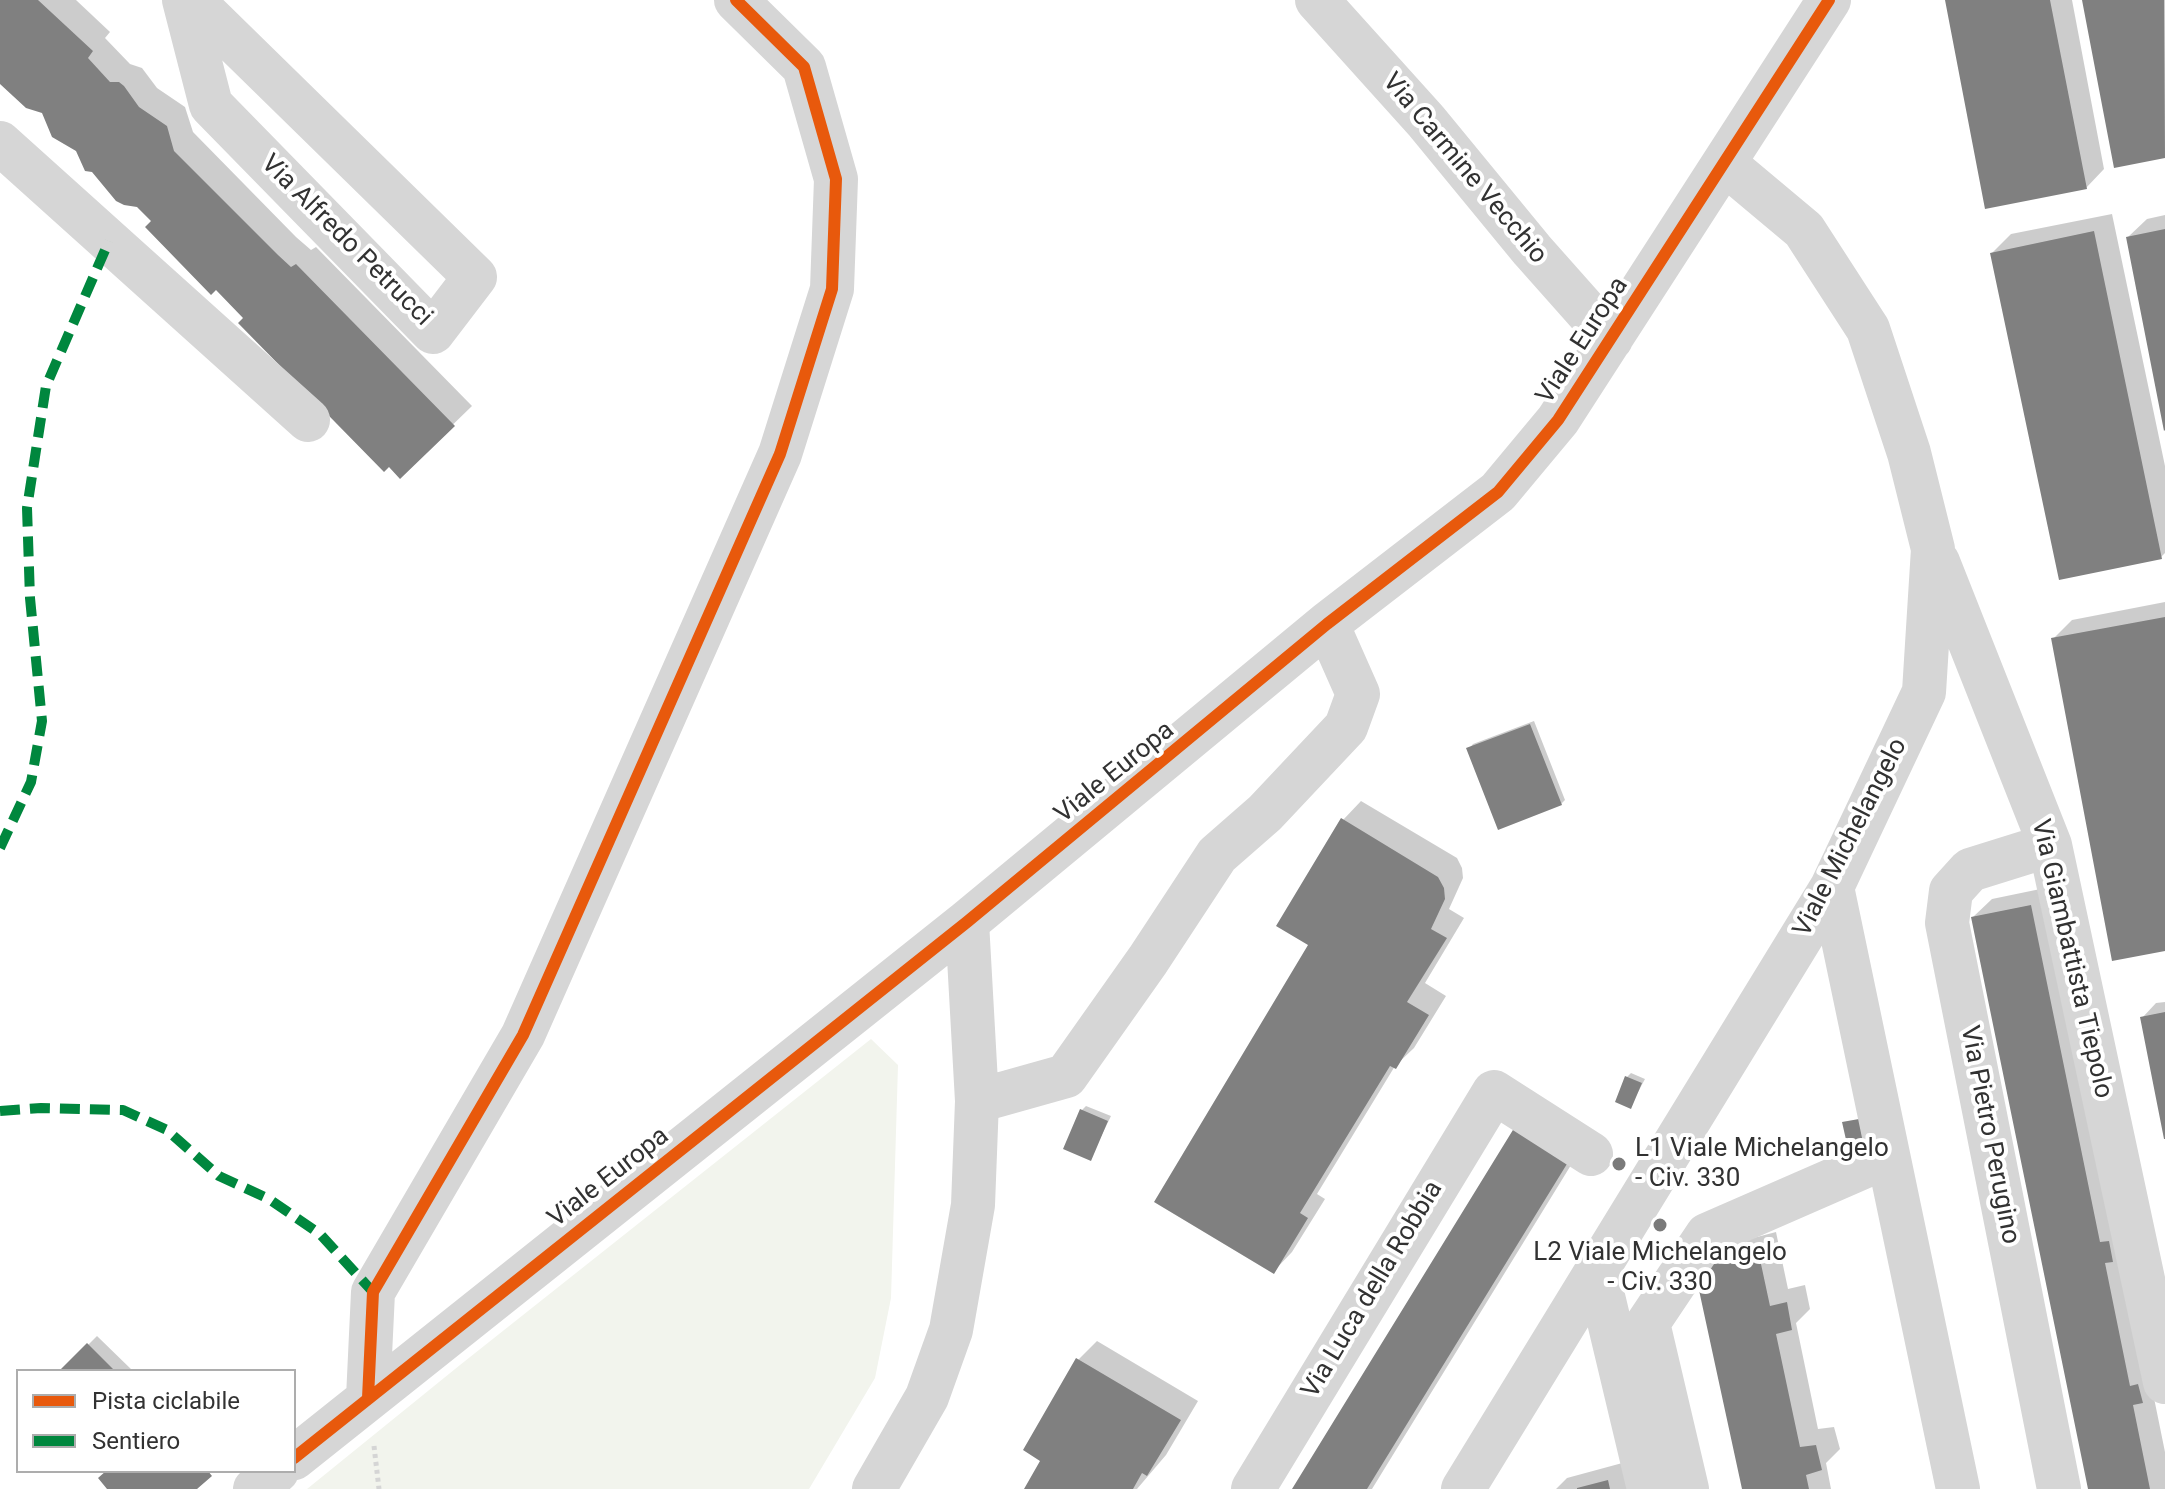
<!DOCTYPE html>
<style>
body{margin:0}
#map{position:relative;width:2165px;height:1489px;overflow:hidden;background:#fff;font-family:Roboto,sans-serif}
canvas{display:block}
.legend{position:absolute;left:16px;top:1369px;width:280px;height:104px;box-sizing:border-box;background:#fff;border:2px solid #adadad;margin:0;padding:10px 14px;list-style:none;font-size:24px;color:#323232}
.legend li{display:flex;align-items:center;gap:16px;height:40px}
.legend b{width:40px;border:2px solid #adadad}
</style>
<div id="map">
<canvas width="2165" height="1489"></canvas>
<ul class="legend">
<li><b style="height:10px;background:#e8590c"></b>Pista ciclabile</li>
<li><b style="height:10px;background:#00873e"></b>Sentiero</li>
</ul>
</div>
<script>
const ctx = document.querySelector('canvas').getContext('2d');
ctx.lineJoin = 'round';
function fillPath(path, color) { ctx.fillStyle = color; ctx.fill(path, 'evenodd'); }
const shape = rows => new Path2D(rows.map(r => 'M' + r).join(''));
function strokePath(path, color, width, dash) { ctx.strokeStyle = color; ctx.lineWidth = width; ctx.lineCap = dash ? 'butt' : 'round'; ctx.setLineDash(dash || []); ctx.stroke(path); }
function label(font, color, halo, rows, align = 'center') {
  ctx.font = font + ' Roboto,sans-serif'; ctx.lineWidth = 8; ctx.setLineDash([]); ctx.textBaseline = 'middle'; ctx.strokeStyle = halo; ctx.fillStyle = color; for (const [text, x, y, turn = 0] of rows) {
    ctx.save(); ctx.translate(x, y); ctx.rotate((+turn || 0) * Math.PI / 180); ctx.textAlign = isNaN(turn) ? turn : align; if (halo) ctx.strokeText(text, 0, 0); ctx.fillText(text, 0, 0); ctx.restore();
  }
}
const green = shape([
 [871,1039,898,1065,891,1298,875,1378,809,1489,307,1489,460,1365]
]);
const shadow = shape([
 [0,0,76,0,110,32,105,38,130,64,142,68,157,88,185,107,193,132,296,237,311,250,316,247,472,406,400,476,153,221,78,150,43,112,0,81],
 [1947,0,2072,0,2104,169,2086,188],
 [2084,0,2165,0,2165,156,2116,165],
 [2112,214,2165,466,2165,553,2161,557,1992,253,2011,234],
 [2165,215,2165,427,2128,237,2147,219],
 [2165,602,2165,949,2053,639,2072,620],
 [1534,721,1565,800,1561,804,1469,749,1473,744],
 [1361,801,1457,858,1462,868,1463,878,1449,909,1464,918,1425,983,1446,996,1414,1048,1395,1066,1317,1194,1325,1199,1292,1252,1274,1271,1311,945,1343,820],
 [2050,887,2165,1452,2165,1489,2090,1489,1973,917,1992,899],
 [2165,1002,2165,1136,2142,1018,2156,1003],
 [1631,1073,1645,1079,1630,1107,1627,1077],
 [1086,1106,1111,1116,1090,1159,1082,1110],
 [1587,1139,1372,1489,1295,1489],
 [1776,1232,1788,1289,1805,1285,1810,1309,1796,1323,1818,1429,1834,1427,1840,1449,1826,1463,1831,1489,1744,1489,1696,1267,1715,1248],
 [97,1336,133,1371,62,1371],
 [1097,1341,1198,1401,1166,1455,1137,1489,1026,1489,1043,1460,1078,1360],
 [1626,1462,1633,1489,1556,1489,1567,1478]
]);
const building = shape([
 [0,0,38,0,93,51,88,58,110,82,119,82,124,86,139,107,167,126,174,151,278,255,291,267,296,264,455,426,400,479,389,467,384,472,238,323,243,318,216,290,211,295,145,227,151,221,137,207,124,205,116,201,92,172,85,171,76,151,52,137,42,113,26,108,0,84],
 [1945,0,2050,0,2087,189,1985,209],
 [2082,0,2164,0,2165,158,2114,168],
 [2165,229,2165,430,2164,431,2126,237],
 [2094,231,2162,559,2059,580,1990,253],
 [2165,617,2165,951,2112,961,2051,638],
 [1530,724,1562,805,1498,830,1466,748],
 [1341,818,1438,877,1444,888,1445,899,1431,929,1447,938,1407,1002,1429,1015,1396,1069,1390,1066,1300,1213,1308,1218,1274,1274,1154,1202,1308,945,1276,926],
 [2031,905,2100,1242,2109,1241,2113,1262,2105,1263,2130,1386,2138,1384,2143,1403,2133,1405,2150,1489,2088,1489,1971,917],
 [2165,1012,2165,1139,2164,1139,2140,1017],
 [1625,1076,1642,1083,1631,1109,1615,1102],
 [1080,1109,1108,1121,1091,1161,1063,1149],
 [1859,1119,1865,1150,1849,1153,1842,1122],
 [1516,1125,1570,1159,1367,1489,1292,1489],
 [1758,1250,1770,1306,1787,1302,1792,1330,1776,1334,1800,1447,1816,1445,1822,1470,1806,1475,1809,1489,1742,1489,1694,1267],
 [87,1343,115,1371,59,1371],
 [1076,1358,1181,1420,1147,1476,1142,1473,1133,1489,1024,1489,1040,1461,1023,1450],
 [106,1471,208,1471,212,1476,197,1489,107,1489,98,1478],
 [1608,1480,1610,1489,1577,1489,1577,1488]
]);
const path = shape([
 [374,1446,379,1489]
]);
const minor = shape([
 [184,0,211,105,433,332,475,277,192,0],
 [1317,0,1426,121,1532,250,1611,339],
 [0,143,308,420],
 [1938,562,2050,845,2165,1382],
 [2050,845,1970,870,1951,891,1947,923,2059,1489],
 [1832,887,1958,1489],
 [977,1101,1066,1076,1148,960,1217,855,1265,813,1346,727,1358,694,1327,624],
 [1597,1271,1649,1489],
 [368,1398,373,1292,523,1035,780,454,832,289,836,179,804,67,736,0],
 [294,1458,967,922,1327,624,1498,492,1558,420,1829,0],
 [255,1489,277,1471],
 [874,1489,927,1397,951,1330,973,1205,977,1101,967,922],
 [1253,1489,1494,1092,1591,1154],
 [1463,1489,1832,887,1924,692,1933,549,1909,453,1868,329,1804,230,1724,163],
 [1687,1489,1648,1323,1707,1235,1888,1156]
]);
const quiet = shape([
 [0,848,31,782,42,721,30,598,27,508,46,386,109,241],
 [0,1111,41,1108,123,1110,167,1130,219,1176,269,1199,320,1234,373,1292]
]);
const cycleway = shape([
 [368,1398,373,1292,523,1035,780,454,832,289,836,179,804,67,736,0],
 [294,1458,967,922,1327,624,1498,492,1558,420,1829,0]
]);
const markers = [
 [1619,1164,8,"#7a7a7a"],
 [1660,1225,8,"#7a7a7a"]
];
const streetNames = [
 ["Via Carmine Vecchio",1464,169,50],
 ["Via Alfredo Petrucci",346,241,45],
 ["Viale Europa",1583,341,-57],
 ["Viale Europa",1115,773,-39],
 ["Viale Michelangelo",1851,838,-63],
 ["Via Giambattista Tiepolo",2071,959,77],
 ["Via Pietro Perugino",1989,1135,79],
 ["Viale Europa",609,1178,-38],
 ["Via Luca della Robbia",1373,1290,-59]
];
const poiNames = [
 ["L1 Viale Michelangelo",1635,1149],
 ["- Civ. 330",1635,1179],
 ["L2 Viale Michelangelo",1660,1253,"center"],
 ["- Civ. 330",1660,1283,"center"]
];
fillPath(green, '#f2f4ed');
fillPath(shadow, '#0003');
fillPath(building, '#808080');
strokePath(path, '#d5d5d5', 5, [4, 4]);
strokePath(minor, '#d6d6d6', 44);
strokePath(quiet, '#00873e', 10, [20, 10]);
strokePath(cycleway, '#e8590c', 12);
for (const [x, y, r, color] of markers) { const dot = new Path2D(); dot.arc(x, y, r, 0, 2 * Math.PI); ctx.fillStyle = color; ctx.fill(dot); strokePath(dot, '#fff', 3); }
label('26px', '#323232', '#fff', streetNames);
label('26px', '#323232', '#fff', poiNames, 'left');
</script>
